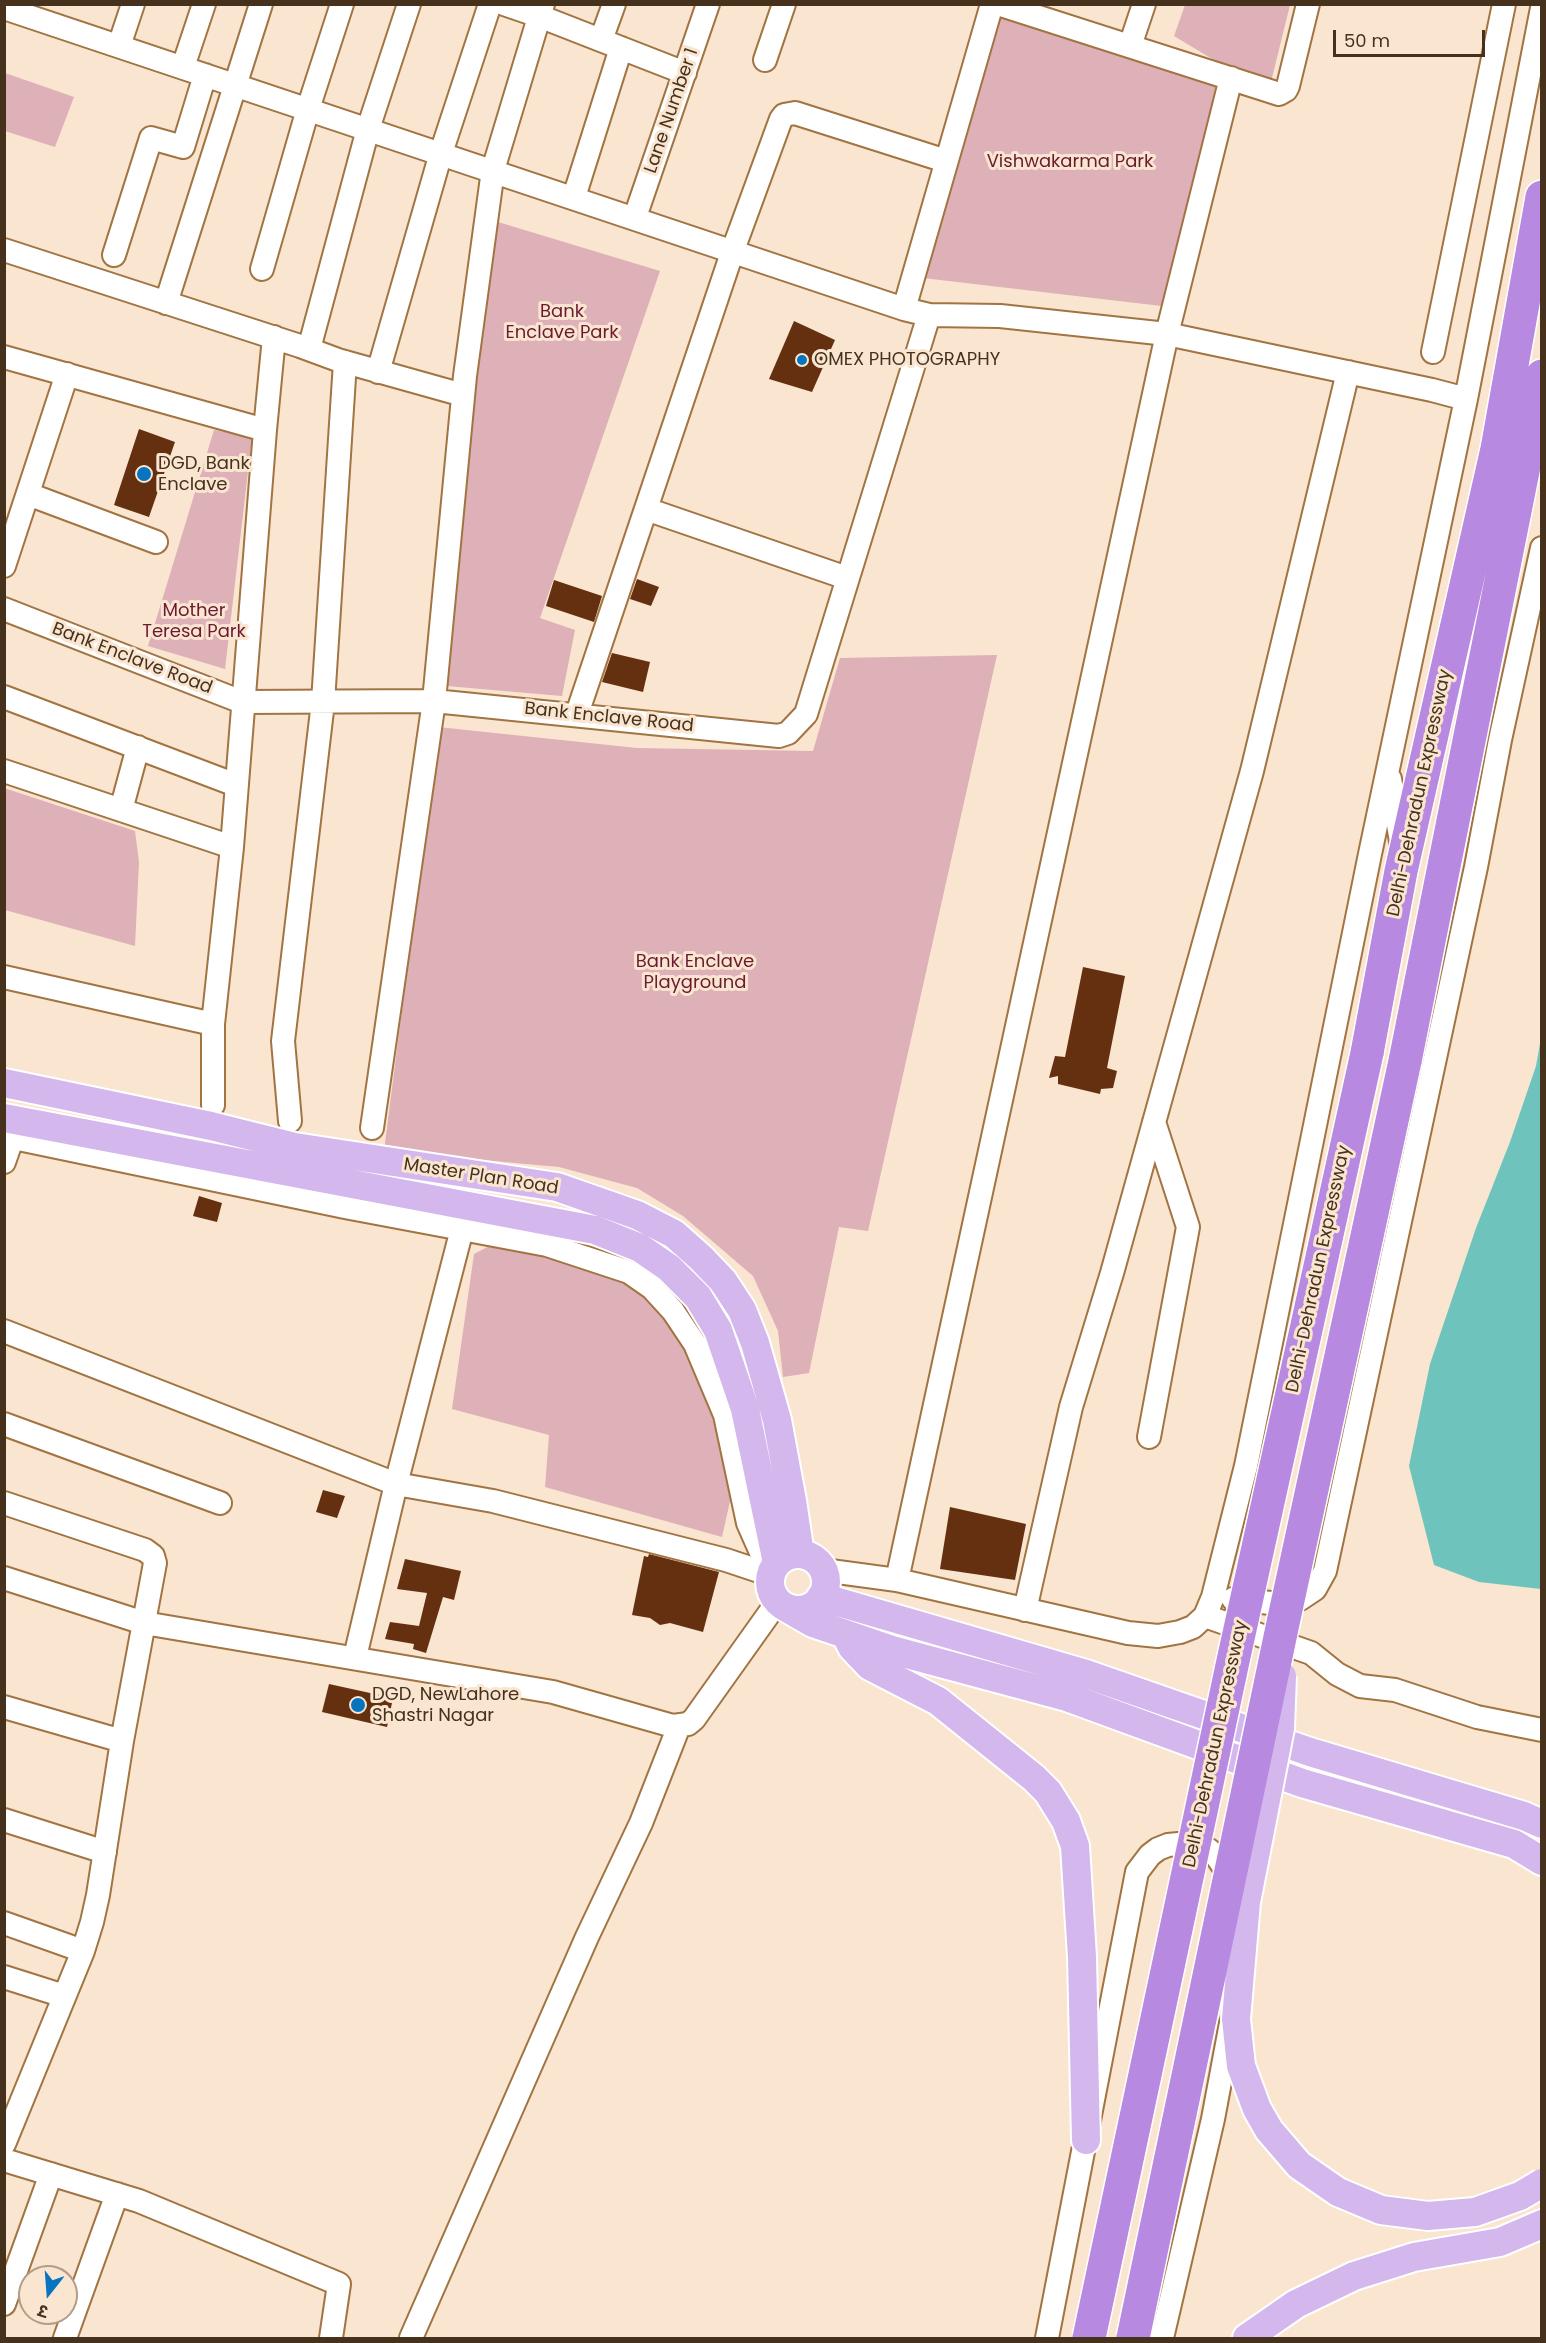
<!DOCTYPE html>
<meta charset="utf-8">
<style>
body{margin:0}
#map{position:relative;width:1546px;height:2343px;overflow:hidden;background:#f9e5d0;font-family:Poppins,"Noto Sans Devanagari",sans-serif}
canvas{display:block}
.frame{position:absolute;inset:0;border:6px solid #45311c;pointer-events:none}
.north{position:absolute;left:18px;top:2265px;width:60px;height:60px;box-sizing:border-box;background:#f9e5d0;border:2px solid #b19d88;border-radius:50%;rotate:197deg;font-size:16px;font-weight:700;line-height:24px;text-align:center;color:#45311c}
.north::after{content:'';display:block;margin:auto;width:21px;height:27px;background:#0774bf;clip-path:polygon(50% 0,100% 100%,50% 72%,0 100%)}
.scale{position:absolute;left:1333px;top:30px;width:152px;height:27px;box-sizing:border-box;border:3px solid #45311c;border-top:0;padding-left:8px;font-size:18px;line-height:21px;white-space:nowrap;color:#45311c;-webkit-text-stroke:4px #f9e5d0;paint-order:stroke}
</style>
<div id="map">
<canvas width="1546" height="2343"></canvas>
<div class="frame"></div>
<div class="north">उ</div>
<div class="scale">50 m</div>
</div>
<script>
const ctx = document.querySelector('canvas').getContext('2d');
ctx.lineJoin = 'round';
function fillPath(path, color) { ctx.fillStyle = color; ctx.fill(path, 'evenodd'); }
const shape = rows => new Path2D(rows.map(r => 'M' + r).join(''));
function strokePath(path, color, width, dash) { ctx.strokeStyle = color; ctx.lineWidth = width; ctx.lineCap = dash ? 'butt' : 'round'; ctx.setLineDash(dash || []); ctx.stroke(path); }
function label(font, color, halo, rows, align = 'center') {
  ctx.font = font + ' Poppins,sans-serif'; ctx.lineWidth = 6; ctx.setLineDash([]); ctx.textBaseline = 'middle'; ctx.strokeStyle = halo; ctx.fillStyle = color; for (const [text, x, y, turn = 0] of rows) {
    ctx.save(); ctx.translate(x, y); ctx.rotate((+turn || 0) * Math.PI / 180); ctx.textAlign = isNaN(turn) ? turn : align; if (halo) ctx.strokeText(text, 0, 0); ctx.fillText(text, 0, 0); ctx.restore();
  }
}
const green = shape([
 [979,5,1044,5,1219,63,1174,36,1185,5,1290,5,1269,90,1221,64,1170,307,906,276],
 [5,73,74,97,55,147,5,131],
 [498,222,660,271,540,618,575,630,562,696,435,685],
 [214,430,252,437,225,669,148,646],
 [997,655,868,1231,839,1227,809,1373,783,1377,778,1331,753,1276,683,1216,637,1188,559,1167,384,1151,438,727,637,748,813,751,840,658],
 [4,788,135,831,139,862,135,946,5,910],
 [501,1240,630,1272,683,1325,719,1405,733,1488,722,1537,545,1487,549,1435,452,1409,474,1254]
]);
const water = shape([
 [1541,1038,1542,1589,1541,1589,1479,1582,1434,1565,1409,1466,1430,1364,1476,1228,1510,1142,1536,1066]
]);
const building = shape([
 [794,321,835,340,812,392,769,379],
 [139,429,175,442,149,517,114,505],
 [637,579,659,587,651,606,630,599],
 [554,580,602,596,594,622,546,606],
 [612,653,650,662,643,692,602,682],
 [1083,967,1125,976,1107,1068,1117,1071,1113,1088,1101,1089,1100,1094,1058,1084,1058,1076,1049,1078,1055,1056,1065,1057],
 [199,1196,222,1203,217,1222,193,1216],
 [323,1490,345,1496,337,1518,316,1512],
 [950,1507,1026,1524,1015,1580,940,1569],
 [649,1554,719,1572,703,1632,670,1623,660,1625,650,1618,632,1615,644,1556,648,1557],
 [405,1559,461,1571,454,1600,443,1597,426,1653,413,1649,414,1644,385,1639,390,1622,419,1626,427,1593,397,1589],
 [329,1684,393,1698,387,1727,322,1712]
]);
const minor = shape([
 [504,4,539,16,685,73],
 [998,4,1279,94,1286,90,1288,86,1308,4],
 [4,8,904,309,929,315,1000,316,1167,334,1432,390,1466,399],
 [601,40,614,4],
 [119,46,133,4],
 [1130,46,1144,4],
 [765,60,784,4],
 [183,67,204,4],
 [574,197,621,48],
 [635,217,708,4],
 [4,250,300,346,338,360,463,395],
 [114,255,151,138,183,147,205,75],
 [262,269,308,109,342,4],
 [166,303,261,4],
 [904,309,992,4],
 [309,349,368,129,409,4],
 [1433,352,1504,4],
 [4,357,265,430,232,847,213,1024,213,1105],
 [378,372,441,153,490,4],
 [265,430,274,337],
 [28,494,156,542],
 [646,509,847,578],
 [4,566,67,374],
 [4,609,242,702,434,701,779,736,788,733,806,714,929,315],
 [4,697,236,785],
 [577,714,733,250,781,119,784,115,795,113,946,161],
 [4,771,232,847],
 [1390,779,1402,847],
 [121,810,138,747],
 [4,977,213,1024],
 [290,1121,283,1041,323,702,345,362],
 [372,1128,434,701,465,376,493,170,543,4],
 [4,1136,345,1207,547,1245,629,1272,652,1288,673,1311,695,1344,725,1415,748,1523,771,1575],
 [4,1162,17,1125],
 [4,1331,396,1484,493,1501,726,1560,771,1575],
 [4,1424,220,1503],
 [1149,1437,1188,1227,1154,1122],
 [4,1503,145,1550,153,1556,155,1563,122,1741,98,1895,92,1922,83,1951,4,2144],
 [823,1570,897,1580,1128,1633,1158,1636,1180,1632,1193,1627,1205,1616,1213,1597,1246,1466,1370,854,1466,399,1542,8],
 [4,1578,144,1623,553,1692,673,1726,688,1724,694,1719,778,1601],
 [897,1580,1167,334,1231,78],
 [1233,1599,1280,1604,1300,1599,1315,1589,1325,1571,1476,867,1500,740,1542,548],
 [1025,1610,1071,1407,1112,1273,1252,771,1348,372],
 [1205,1616,1311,1653,1337,1674,1360,1686,1395,1690,1477,1717,1542,1730],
 [355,1657,396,1484,462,1229],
 [4,1707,122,1741],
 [4,1820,105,1852],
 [4,1923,83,1951],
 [4,1977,64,1996],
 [4,2160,139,2201,339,2284,331,2338],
 [4,2304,51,2174],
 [65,2338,117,2194],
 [411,2338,587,1937,641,1823,679,1726],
 [1047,2338,1137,1872,1150,1855,1158,1849,1168,1845,1189,1843,1209,1850,1217,1857,1229,1875,1231,1884],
 [1162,2338,1213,2119,1231,2023]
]);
const major = shape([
 [4,1083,211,1126,295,1147,557,1187,637,1215,674,1234,701,1258,723,1281,742,1310,755,1343,777,1420,792,1501,800,1554],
 [4,1118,595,1230,640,1248,669,1268,698,1297,718,1330,745,1409,777,1563],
 '770 1582a28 28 0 1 1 56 0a28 28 0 1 1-56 0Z',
 [821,1597,1086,1674,1310,1752,1524,1816,1542,1824],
 [787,1608,813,1623,892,1650,1067,1697,1302,1783,1514,1844,1542,1861],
 [846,1635,852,1647,870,1666,938,1701,1034,1778,1048,1792,1066,1821,1075,1846,1082,1957,1086,2140],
 [1247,2338,1296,2304,1354,2276,1414,2257,1500,2242,1542,2224]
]);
const highway = shape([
 [1367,1053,1401,871,1497,449,1542,197],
 [1405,1061,1542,376]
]);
const majorBridge = shape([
 [1282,1676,1280,1728,1246,1902,1236,2019,1241,2066,1257,2109,1269,2130,1299,2165,1338,2192,1381,2210,1428,2216,1475,2212,1520,2196,1542,2183]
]);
const highwayBridge = shape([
 [1089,2338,1233,1661,1367,1053],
 [1133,2338,1283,1623,1405,1061]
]);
const markers = [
 [802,360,6,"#0774bf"],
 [144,474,8,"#0774bf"],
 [358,1705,8,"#0774bf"]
];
const streetNames = [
 ["Lane Number 1",672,111,-71],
 ["Bank Enclave Road",132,659,21],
 ["Bank Enclave Road",609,718,6],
 ["Delhi-Dehradun Expressway",1420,793,-78],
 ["Master Plan Road",481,1177,9],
 ["Delhi-Dehradun Expressway",1319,1269,-78],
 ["Delhi-Dehradun Expressway",1216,1744,-78]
];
const parkNames = [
 ["Vishwakarma Park",1070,162],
 ["Bank",562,312],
 ["Enclave Park",562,333],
 ["Mother",194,611],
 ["Teresa Park",194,632],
 ["Bank Enclave",695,962],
 ["Playground",695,983]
];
const poiNames = [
 ["OMEX PHOTOGRAPHY",814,360],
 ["DGD, Bank",158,464],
 ["Enclave",158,485],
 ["DGD, NewLahore",372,1695],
 ["Shastri Nagar",372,1716]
];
fillPath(green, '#deb0b7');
fillPath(water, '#6ec4bc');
fillPath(building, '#653010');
strokePath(minor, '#a17442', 26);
strokePath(major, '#fff', 32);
strokePath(highway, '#fff', 36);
strokePath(minor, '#fff', 22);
strokePath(major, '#d4b8ed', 28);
strokePath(highway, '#b889e1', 33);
strokePath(majorBridge, '#fff', 32, []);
strokePath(highwayBridge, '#fff', 36, []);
strokePath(majorBridge, '#d4b8ed', 28);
strokePath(highwayBridge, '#b889e1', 33);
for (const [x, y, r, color] of markers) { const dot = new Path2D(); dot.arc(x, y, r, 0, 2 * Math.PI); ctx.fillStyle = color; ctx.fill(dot); strokePath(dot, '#f9e5d0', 2); }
label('18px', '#45311c', '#f9e5d0', streetNames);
label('18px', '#6b1a32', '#f9e5d0', parkNames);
label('18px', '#45311c', '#f9e5d0', poiNames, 'left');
</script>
